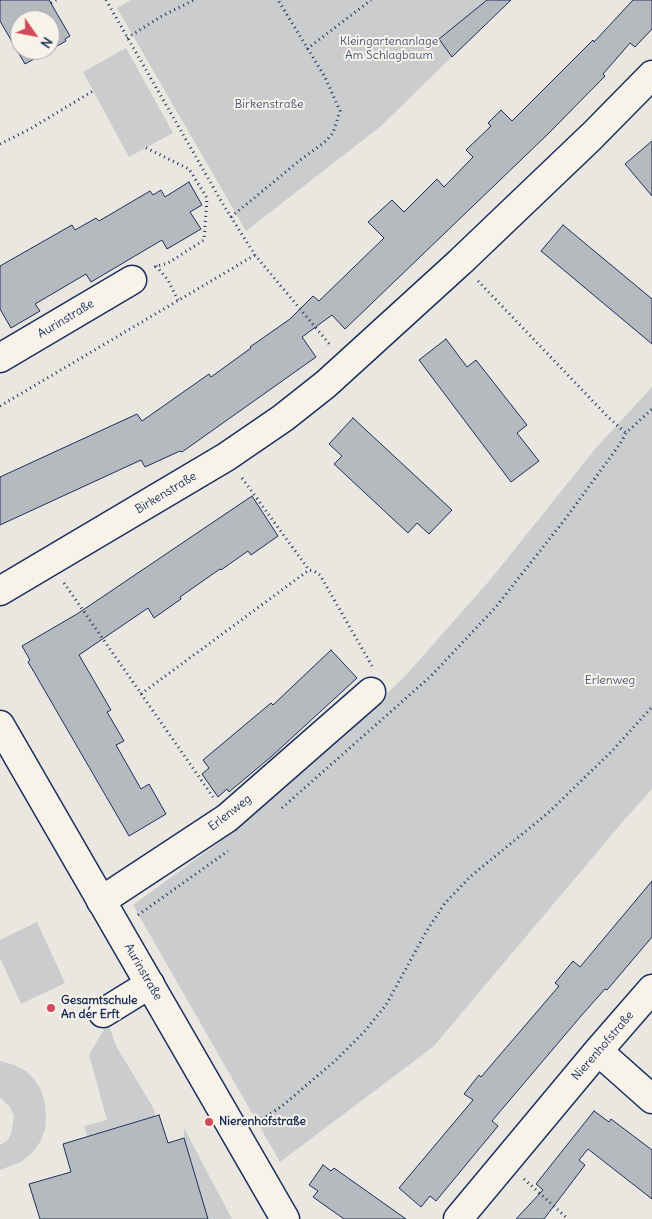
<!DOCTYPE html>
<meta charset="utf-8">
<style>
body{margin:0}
#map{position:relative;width:652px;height:1219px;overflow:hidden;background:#eae7e0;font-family:Delius,sans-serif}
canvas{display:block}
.north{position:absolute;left:10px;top:10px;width:50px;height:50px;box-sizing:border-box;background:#f7f3e8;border:1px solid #9fa5b1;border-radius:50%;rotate:123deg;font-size:14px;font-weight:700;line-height:20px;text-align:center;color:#1b2f5e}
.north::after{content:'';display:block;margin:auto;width:18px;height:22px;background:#d1495b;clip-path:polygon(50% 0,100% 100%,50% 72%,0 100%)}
</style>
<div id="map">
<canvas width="652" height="1219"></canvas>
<div class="north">N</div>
</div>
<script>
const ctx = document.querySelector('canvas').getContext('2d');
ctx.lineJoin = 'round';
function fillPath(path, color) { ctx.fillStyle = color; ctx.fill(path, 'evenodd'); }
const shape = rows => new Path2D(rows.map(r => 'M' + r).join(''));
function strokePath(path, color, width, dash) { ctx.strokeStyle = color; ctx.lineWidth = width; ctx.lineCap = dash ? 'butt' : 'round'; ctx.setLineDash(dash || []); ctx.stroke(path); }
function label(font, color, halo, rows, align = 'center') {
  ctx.font = font + ' Delius,sans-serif'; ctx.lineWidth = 4; ctx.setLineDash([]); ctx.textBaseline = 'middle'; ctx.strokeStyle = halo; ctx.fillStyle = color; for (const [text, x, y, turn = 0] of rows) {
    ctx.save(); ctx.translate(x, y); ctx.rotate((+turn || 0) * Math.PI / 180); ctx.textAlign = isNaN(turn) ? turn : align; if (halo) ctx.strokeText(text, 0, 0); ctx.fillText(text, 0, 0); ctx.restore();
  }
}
const green = shape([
 [131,0,510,0,381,126,246,231,117,8],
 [126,48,173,133,129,157,83,72],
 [652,387,652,789,625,819,433,1047,280,1162,133,905,240,827,340,740,408,673,490,580,595,449],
 [37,922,65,983,21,1004,0,958,0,940],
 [108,1023,116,1046,154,1109,155,1116,87,1136,84,1126,107,1120,89,1055],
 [0,1061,14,1065,26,1071,34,1079,41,1090,45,1104,46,1117,45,1130,40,1142,32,1153,21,1162,0,1170,0,1145,8,1140,11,1134,14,1116,10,1107,0,1097],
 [184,1128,232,1219,208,1219,184,1138]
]);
const building = shape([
 [0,0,49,0,70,36,65,39,66,41,25,64,0,21,0,0],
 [20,20,50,20,50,50,20,50,20,20],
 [487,0,511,0,452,57,439,39,487,0],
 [633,0,652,0,652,29,635,47,630,43,603,74,605,76,549,133,345,329,332,315,302,337,316,357,182,452,180,451,145,467,141,460,0,525,0,477,137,414,142,421,209,374,211,377,251,348,250,347,290,319,313,296,319,301,384,238,368,222,392,200,404,212,437,179,444,187,473,157,466,150,491,126,488,123,501,110,512,121,593,40,594,42,633,0],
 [652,141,652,196,625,164,652,141],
 [189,182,202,205,190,212,201,229,167,249,162,240,91,282,86,274,35,304,40,311,11,328,0,309,0,266,72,225,75,230,96,218,99,221,150,191,153,195,161,190,165,197,189,182],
 [563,225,652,299,652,344,541,251,563,225],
 [446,339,467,367,476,360,527,425,517,433,539,461,511,482,419,360,446,339],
 [353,418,452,510,429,534,417,523,408,533,334,464,342,456,329,444,353,418],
 [252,496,278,536,251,555,248,551,221,570,220,569,180,597,181,599,154,618,148,608,79,655,111,710,107,712,124,741,116,745,141,789,149,784,166,814,129,836,34,672,28,662,30,660,22,646,77,614,252,496],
 [331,650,357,678,272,756,229,792,227,789,218,797,202,774,209,768,203,760,271,703,273,705,331,650],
 [652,881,652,937,607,990,605,989,581,1016,492,1121,498,1126,436,1201,430,1196,421,1207,399,1188,473,1100,464,1094,479,1075,481,1077,559,986,555,983,573,961,580,967,652,881],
 [594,1111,609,1122,611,1119,652,1150,652,1199,588,1149,579,1160,585,1165,544,1219,516,1219,543,1190,536,1184,594,1111],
 [159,1115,168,1143,184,1138,208,1219,40,1219,29,1184,71,1172,63,1144,159,1115],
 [323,1165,331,1171,334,1168,406,1219,344,1219,313,1197,318,1191,309,1185,323,1165]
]);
const path = shape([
 [106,0,224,206,255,255,331,346],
 [51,3,56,0],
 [127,38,162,16,194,0],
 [307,49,371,0],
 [0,144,30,129,93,91],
 [146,148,189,169,207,198,204,240,168,263,154,267],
 [231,217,299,161,326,141,333,133,340,111,325,77,278,0],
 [156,266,168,280,178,300],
 [478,281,608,417,626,433],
 [0,406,255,255],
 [242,478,309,570,314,571,320,575,372,666],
 [64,583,213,797],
 [141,694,309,570],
 [282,808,431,676,495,608,566,518,620,444,626,433,652,409],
 [138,915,228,851],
 [258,1122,282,1106,335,1061,364,1032,386,1005,426,932,445,903,471,876,548,813,611,752,652,707],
 [524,1179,568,1219]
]);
const minor = shape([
 [0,358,132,280],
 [0,591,226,457,283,418,326,384,460,262,592,136,652,75],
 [101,901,227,818,371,692],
 [103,1013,150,984],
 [598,1051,652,1099],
 [458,1219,598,1051,652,989]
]);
const major = shape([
 [0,725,285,1219]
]);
const markers = [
 [51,1008,5,"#d1495b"],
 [209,1122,5,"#d1495b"]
];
const parkNames = [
 ["Kleingartenanlage",389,42],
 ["Am Schlagbaum",389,56],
 ["Birkenstraße",269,105],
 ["Erlenweg",610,681]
];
const streetNames = [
 ["Aurinstraße",66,319,-31],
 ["Birkenstraße",166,493,-31],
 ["Erlenweg",230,813,-38],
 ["Aurinstraße",143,972,60],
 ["Nierenhofstraße",603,1046,-49]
];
const poiNames = [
 ["Gesamtschule",61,1001],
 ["An der Erft",61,1015],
 ["Nierenhofstraße",219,1122]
];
fillPath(green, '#cbcccd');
fillPath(building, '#b6babf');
strokePath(building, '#1b2f5e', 1);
strokePath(minor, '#1b2f5e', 31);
strokePath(major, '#1b2f5e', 31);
strokePath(path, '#1b2f5e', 3, [1, 4]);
strokePath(minor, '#f7f3e8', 28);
strokePath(major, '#f7f3e8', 28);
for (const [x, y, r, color] of markers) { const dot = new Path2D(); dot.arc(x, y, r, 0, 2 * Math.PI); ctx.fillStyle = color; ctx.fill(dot); strokePath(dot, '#f7f3e8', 2); }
label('12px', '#47567a', '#f7f3e8', parkNames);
label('12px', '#1b2f5e', '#f7f3e8', streetNames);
label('bold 12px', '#1b2f5e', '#f7f3e8', poiNames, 'left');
</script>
